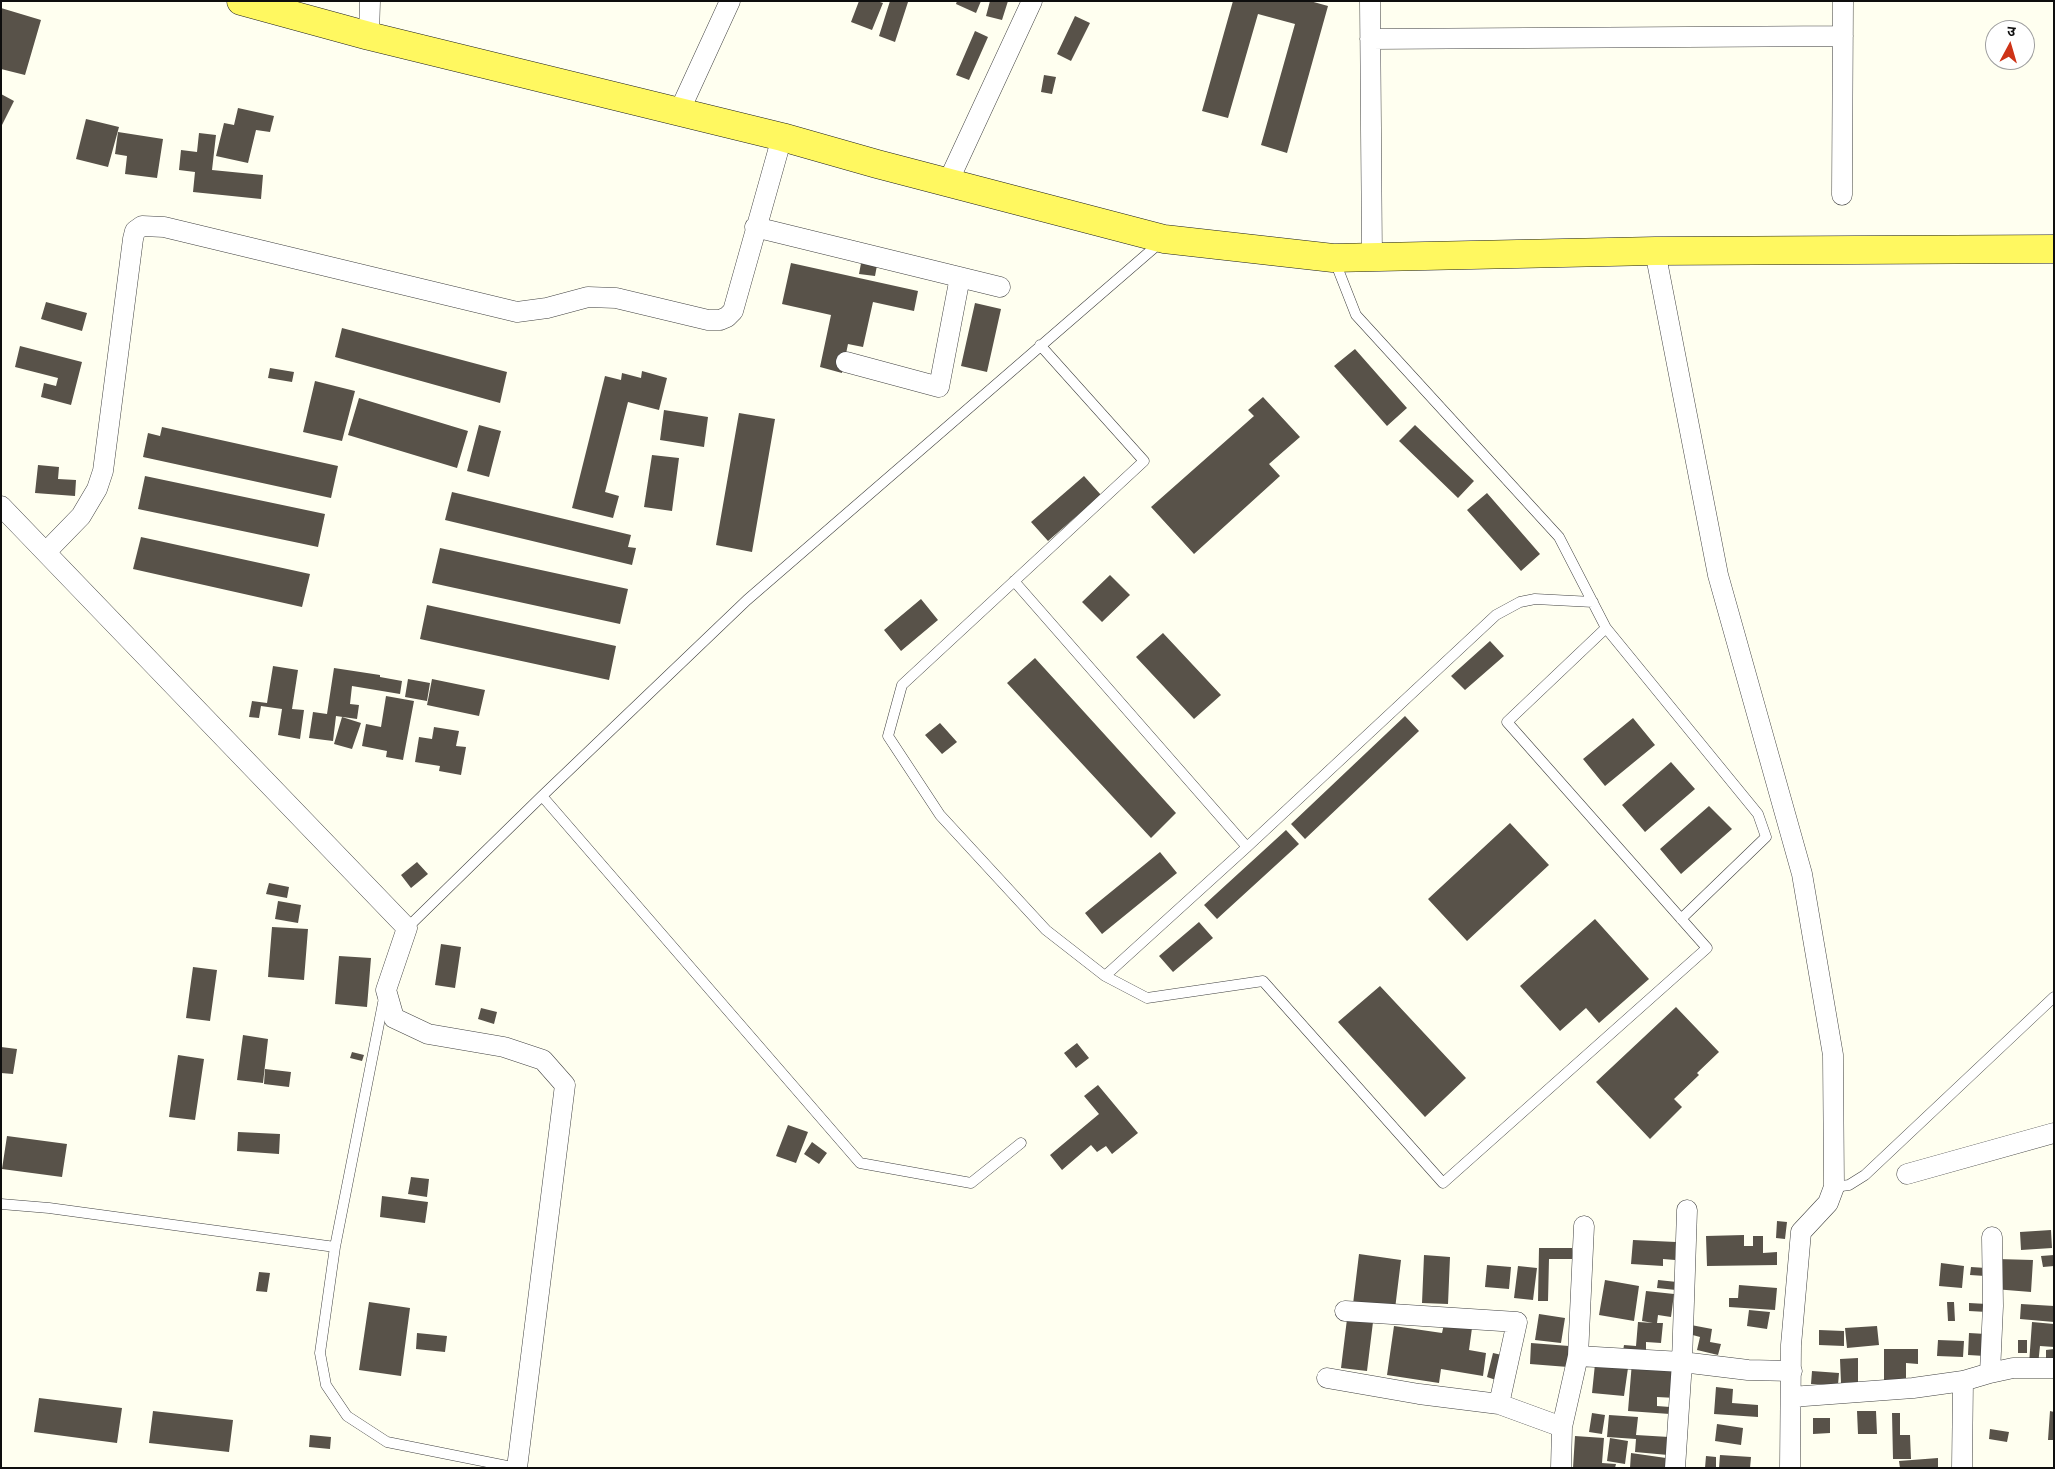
<!DOCTYPE html>
<meta charset="utf-8">
<style>
body{margin:0}
#map{position:relative;width:2055px;height:1469px;overflow:hidden;background:#fffff0;font-family:Lora,"Noto Sans Devanagari",serif}
canvas{display:block}
.frame{position:absolute;inset:0;border:2px solid #0e0e0e;pointer-events:none}
.north{position:absolute;left:1985px;top:20px;width:50px;height:50px;box-sizing:border-box;background:#fff;border:1px solid #9f9f9f;border-radius:50%;rotate:6deg;font-size:14px;font-weight:700;line-height:20px;text-align:center;color:#0e0e0e}
.north::after{content:'';display:block;margin:auto;width:18px;height:22px;background:#ce3317;clip-path:polygon(50% 0,100% 100%,50% 72%,0 100%)}
</style>
<div id="map">
<canvas width="2055" height="1469"></canvas>
<div class="frame"></div>
<div class="north">उ</div>
</div>
<script>
const ctx = document.querySelector('canvas').getContext('2d');
ctx.lineJoin = 'round';
function fillPath(path, color) { ctx.fillStyle = color; ctx.fill(path, 'evenodd'); }
const shape = rows => new Path2D(rows.map(r => 'M' + r).join(''));
function strokePath(path, color, width, dash) { ctx.strokeStyle = color; ctx.lineWidth = width; ctx.lineCap = dash ? 'butt' : 'round'; ctx.setLineDash(dash || []); ctx.stroke(path); }
const building = shape([
 [859,1,877,1,883,3,872,30,851,22],
 [890,1,908,2,895,42,879,36],
 [957,1,981,1,976,13,956,4],
 [990,1,1008,1,1002,20,986,16],
 [1233,1,1310,1,1328,6,1287,153,1261,145,1295,24,1258,14,1228,118,1202,111],
 [1,8,41,20,25,75,1,69],
 [1075,16,1090,23,1071,61,1057,54],
 [975,31,988,37,969,80,956,75],
 [1044,75,1056,77,1052,94,1041,92],
 [1,94,14,101,1,127],
 [238,108,274,116,270,132,256,130,248,163,216,156,224,123,234,125],
 [86,119,119,127,108,167,76,159],
 [118,132,163,139,157,178,125,174,127,156,115,154],
 [199,133,216,135,212,170,263,175,261,199,193,192,195,172,179,170,181,150,197,152],
 [862,258,878,260,875,276,859,274],
 [791,263,918,291,914,311,873,302,863,347,848,344,842,373,820,367,831,315,782,304],
 [46,302,87,313,82,331,41,319],
 [975,303,1001,309,987,372,961,366],
 [342,328,507,372,500,403,335,357],
 [20,346,82,362,71,405,41,397,44,383,56,386,58,378,15,367],
 [1355,349,1407,408,1387,426,1334,366],
 [270,368,294,372,292,382,268,378],
 [642,371,667,378,659,410,628,402,605,492,619,496,613,518,572,508,605,376,621,380,622,373,641,378],
 [315,381,355,391,342,441,303,432],
 [1263,397,1300,437,1269,464,1280,476,1194,554,1151,507,1254,416,1248,410],
 [359,398,468,431,457,468,348,435],
 [664,410,708,417,704,447,660,440],
 [739,413,775,419,752,552,716,545],
 [479,425,501,431,489,477,467,471],
 [1415,425,1474,481,1458,498,1399,441],
 [162,427,338,466,331,498,143,457,148,433,160,436],
 [652,455,679,458,672,511,644,507],
 [38,465,59,467,58,479,76,480,75,496,35,493],
 [145,476,325,514,318,547,138,509],
 [1084,476,1101,495,1048,541,1031,522],
 [452,492,631,535,628,547,636,548,632,565,445,520],
 [1487,493,1540,554,1521,571,1467,510],
 [141,537,310,574,302,607,133,569],
 [440,548,628,589,620,624,432,583],
 [1110,575,1130,595,1102,622,1082,602],
 [921,599,938,620,901,651,884,630],
 [427,605,616,646,609,680,420,639],
 [1163,633,1221,695,1194,719,1136,657],
 [1490,641,1504,656,1465,690,1451,676],
 [1035,658,1176,813,1151,838,1007,683],
 [273,666,298,670,292,709,304,710,300,739,278,735,282,709,261,706,259,718,249,717,252,701,267,703],
 [334,668,380,675,380,677,402,681,400,694,352,686,350,704,359,705,357,719,336,716,333,741,309,738,313,712,327,714],
 [408,679,430,683,427,701,405,697],
 [432,679,485,690,479,716,427,705],
 [386,696,414,701,403,760,386,757,387,751,362,746,366,724,381,727],
 [1405,716,1419,731,1305,839,1291,824],
 [342,717,361,723,352,749,334,744],
 [1633,718,1655,745,1605,786,1583,759],
 [940,723,957,742,942,754,925,735],
 [434,727,459,731,456,746,466,747,461,775,439,771,440,766,415,762,419,737,432,739],
 [1671,762,1695,789,1645,832,1622,805],
 [1709,806,1732,829,1681,874,1660,849],
 [1510,823,1549,865,1467,941,1428,899],
 [1286,830,1299,844,1217,919,1204,905],
 [1160,852,1177,873,1102,934,1085,913],
 [417,862,428,874,411,888,401,875],
 [269,883,289,887,287,898,266,894],
 [278,901,301,905,298,923,275,919],
 [1595,919,1649,979,1599,1023,1586,1008,1560,1031,1520,986],
 [1199,922,1213,938,1173,972,1159,956],
 [272,927,308,929,304,980,268,977],
 [441,944,461,947,455,988,435,985],
 [339,956,371,958,367,1007,335,1004],
 [193,967,217,970,210,1021,186,1018],
 [1380,986,1466,1078,1425,1117,1338,1022],
 [1676,1007,1719,1052,1697,1073,1699,1075,1674,1099,1682,1107,1650,1139,1596,1082],
 [481,1008,497,1012,494,1024,478,1019],
 [243,1035,268,1039,263,1083,237,1080],
 [1077,1043,1089,1058,1076,1068,1064,1053],
 [1,1047,17,1049,13,1074,1,1073],
 [352,1052,364,1055,362,1061,350,1058],
 [178,1055,204,1059,195,1120,169,1117],
 [265,1069,291,1072,289,1087,264,1084],
 [1098,1085,1138,1133,1112,1154,1106,1146,1097,1152,1091,1145,1062,1170,1050,1155,1099,1114,1084,1096],
 [788,1125,808,1132,796,1163,776,1156],
 [238,1132,280,1134,279,1154,237,1151],
 [7,1136,67,1144,62,1177,2,1169],
 [812,1142,827,1153,819,1164,804,1154],
 [411,1177,429,1179,427,1197,408,1194],
 [382,1196,428,1202,425,1223,380,1217],
 [1777,1221,1787,1222,1785,1239,1776,1238],
 [2051,1230,2052,1248,2021,1250,2020,1232],
 [1744,1235,1744,1246,1753,1246,1753,1236,1763,1236,1763,1253,1777,1252,1777,1265,1707,1266,1706,1236],
 [1633,1240,1676,1242,1675,1260,1663,1259,1663,1266,1631,1264],
 [1539,1248,1572,1248,1572,1259,1549,1259,1548,1301,1538,1301],
 [1359,1254,1401,1260,1395,1309,1353,1304],
 [1424,1255,1450,1257,1448,1304,1422,1303],
 [2054,1255,2054,1266,2043,1267,2041,1256],
 [1997,1259,2033,1260,2031,1292,1994,1289],
 [1941,1263,1964,1266,1962,1288,1939,1286],
 [1487,1265,1511,1267,1509,1289,1485,1287],
 [1518,1266,1537,1268,1533,1300,1514,1298],
 [1971,1267,1986,1268,1985,1276,1970,1275],
 [259,1272,270,1273,267,1292,256,1291],
 [1605,1280,1639,1286,1634,1321,1599,1315],
 [1658,1280,1677,1282,1676,1290,1657,1288],
 [1739,1285,1777,1288,1775,1310,1729,1307,1729,1298,1738,1298],
 [1646,1291,1674,1294,1671,1317,1658,1315,1657,1323,1663,1323,1661,1343,1646,1342,1646,1353,1623,1351,1624,1345,1636,1346,1638,1322,1653,1323,1642,1321],
 [369,1302,410,1308,401,1376,359,1370],
 [1947,1302,1954,1302,1955,1321,1948,1321],
 [1969,1303,1987,1304,1987,1312,1969,1311],
 [2021,1304,2054,1306,2054,1322,2020,1319],
 [1749,1310,1770,1312,1767,1329,1747,1326],
 [1539,1314,1565,1318,1561,1343,1535,1340],
 [1347,1319,1373,1322,1367,1371,1341,1368],
 [2032,1322,2054,1324,2054,1347,2040,1346,2038,1365,2029,1364],
 [1444,1324,1472,1328,1469,1350,1486,1353,1483,1376,1441,1369,1439,1383,1387,1375,1394,1326,1442,1333],
 [1691,1325,1712,1329,1710,1342,1721,1344,1718,1355,1697,1350,1700,1337,1689,1334],
 [1877,1326,1879,1345,1847,1348,1845,1328],
 [1819,1330,1844,1331,1844,1346,1819,1345],
 [417,1333,447,1336,445,1352,416,1349],
 [1969,1333,1986,1334,1985,1356,1968,1355],
 [1938,1340,1964,1341,1963,1357,1937,1356],
 [2018,1340,2027,1340,2027,1353,2018,1353],
 [1531,1343,1569,1346,1568,1367,1530,1364],
 [1884,1349,1918,1349,1918,1364,1906,1363,1906,1381,1884,1381],
 [2054,1349,2054,1359,2046,1359,2046,1350],
 [1493,1353,1502,1355,1496,1380,1487,1377],
 [1858,1358,1858,1382,1841,1383,1840,1359],
 [1632,1362,1679,1366,1676,1398,1657,1397,1657,1406,1670,1407,1670,1414,1628,1411],
 [1595,1364,1628,1368,1624,1396,1592,1393],
 [1812,1371,1839,1373,1838,1385,1811,1384],
 [1716,1387,1733,1389,1732,1403,1758,1405,1758,1417,1714,1414],
 [39,1398,122,1408,117,1443,34,1432],
 [153,1411,233,1420,229,1452,149,1443],
 [1857,1411,1876,1411,1877,1434,1858,1434],
 [2050,1411,2054,1412,2054,1440,2048,1440],
 [1592,1413,1605,1415,1602,1434,1589,1432],
 [1892,1413,1900,1413,1900,1435,1910,1435,1911,1459,1893,1459],
 [1609,1415,1638,1417,1636,1435,1669,1437,1668,1455,1635,1452,1636,1439,1607,1437],
 [1813,1418,1830,1418,1830,1433,1813,1434],
 [1717,1424,1743,1428,1741,1445,1715,1441],
 [1990,1429,2009,1432,2007,1442,1989,1439],
 [310,1435,331,1437,330,1449,309,1447],
 [1575,1436,1604,1438,1602,1463,1616,1464,1615,1468,1573,1468],
 [1610,1438,1628,1441,1625,1464,1607,1461],
 [1631,1453,1666,1458,1665,1468,1630,1468],
 [1720,1455,1751,1457,1750,1468,1719,1468],
 [1706,1456,1716,1457,1716,1468,1705,1468],
 [1938,1458,1938,1468,1900,1468,1899,1461]
]);
const lane = shape([
 [1334,259,1356,315,1559,537,1606,628,1758,814,1766,837,1681,919],
 [1040,345,1144,461,902,685,888,736,940,815,1046,930,1105,976,1147,998,1263,981,1443,1183,1707,948,1507,722,1606,628],
 [1014,581,1247,847],
 [542,796,860,1163,971,1183,1021,1143],
 [407,928,542,796,747,600,1162,241],
 [1105,976,1247,847,1496,615,1520,602,1535,599,1593,602],
 [1834,1187,1849,1185,1865,1175,2054,997],
 [1,1204,49,1208,335,1247,320,1353,326,1385,347,1416,387,1442,517,1468],
 [335,1247,384,998]
]);
const street = shape([
 [1370,1,1372,257],
 [369,36,370,1],
 [1370,39,1843,36],
 [679,112,730,1],
 [948,182,1032,1],
 [1842,195,1843,1],
 [755,227,1000,287],
 [1655,251,1718,575,1802,874,1833,1055,1834,1187,1828,1203,1801,1232,1791,1345,1790,1468],
 [846,362,939,387,960,277],
 [1,506,407,928,386,990,394,1018,428,1034,504,1047,543,1060,565,1085,517,1468],
 [46,552,81,516,97,489,103,471,133,239,135,231,142,226,164,227,517,312,547,308,588,297,616,298,708,320,720,320,727,317,733,311,782,137],
 [1907,1174,2054,1133],
 [1345,1311,1517,1322,1499,1404],
 [1578,1356,1682,1362,1748,1370,1792,1371],
 [1990,1373,1993,1306,1992,1237],
 [1327,1378,1419,1394,1499,1404,1562,1427],
 [1791,1397,1913,1388,1963,1381,1990,1373,2013,1368,2054,1368],
 [1561,1468,1562,1427,1578,1356,1584,1226],
 [1675,1468,1682,1362,1687,1210],
 [1962,1468,1963,1381]
]);
const primary = shape([
 [241,1,369,36,782,137,877,164,1164,239,1333,258,1655,251,2054,249]
]);
fillPath(building, '#585249');
strokePath(lane, '#414141', 11);
strokePath(street, '#414141', 21);
strokePath(primary, '#1f1f1f', 29);
strokePath(lane, '#fff', 10);
strokePath(street, '#fff', 20);
strokePath(primary, '#fff860', 28);
</script>
